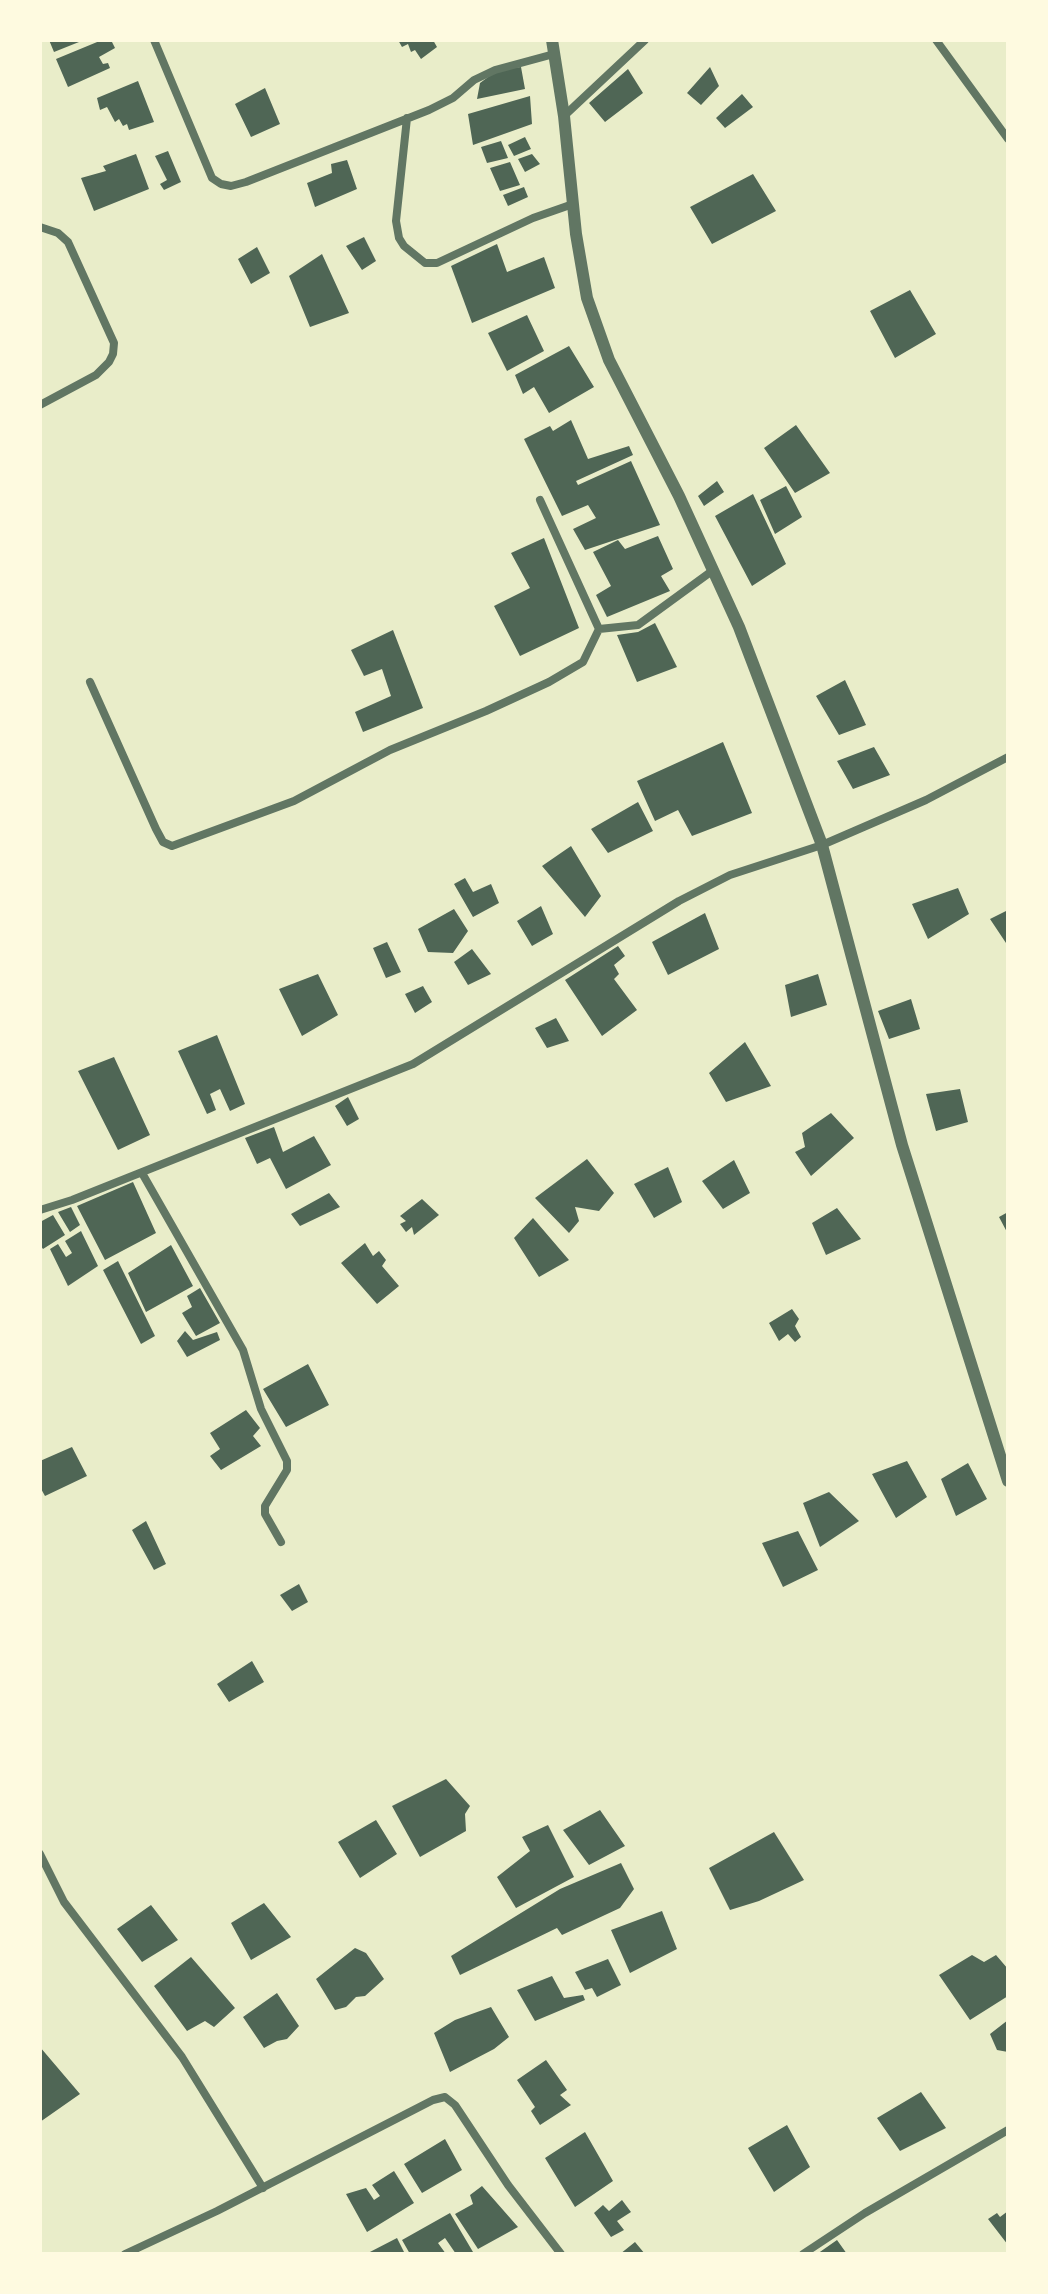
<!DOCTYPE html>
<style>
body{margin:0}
#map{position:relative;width:1048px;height:2294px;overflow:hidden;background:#e9edc9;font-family:"Archivo Narrow",sans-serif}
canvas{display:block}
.frame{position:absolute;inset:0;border:42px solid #fefae0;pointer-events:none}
</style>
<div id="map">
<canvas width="1048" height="2294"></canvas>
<div class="frame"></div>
</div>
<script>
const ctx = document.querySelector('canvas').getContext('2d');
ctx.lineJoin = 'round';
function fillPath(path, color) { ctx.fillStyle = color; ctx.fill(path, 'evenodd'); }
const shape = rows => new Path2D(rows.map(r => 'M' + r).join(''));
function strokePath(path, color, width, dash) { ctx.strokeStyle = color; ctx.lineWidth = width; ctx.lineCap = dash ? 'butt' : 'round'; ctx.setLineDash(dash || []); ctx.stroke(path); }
const building = shape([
 [49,40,84,40,54,52],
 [102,40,111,40,115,48,99,57,103,64,108,63,110,68,68,87,56,59],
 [398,40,433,40,437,47,421,59,415,50,411,52,408,44,402,47],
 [521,67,525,89,477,99,480,83,499,69],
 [710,67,719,86,701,105,687,93],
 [628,69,643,93,605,122,589,103],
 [138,81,154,122,129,130,127,124,123,126,119,119,115,122,107,107,100,110,97,98],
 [265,88,280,124,251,137,235,104],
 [742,94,753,107,725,128,716,118],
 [530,96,532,124,473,145,468,114],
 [525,137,531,149,514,156,508,145],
 [501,141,508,158,487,163,481,147],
 [168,151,181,182,164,190,160,184,167,180,155,156],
 [136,154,149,189,94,211,81,178,106,171,103,166],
 [532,154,540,164,525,172,518,159],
 [347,160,357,189,315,207,307,183,332,173,331,164],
 [510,162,520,185,500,191,490,168],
 [753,174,776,211,712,244,690,207],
 [524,187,528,197,508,206,503,195],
 [364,237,376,261,362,270,346,246],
 [497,244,507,272,544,257,555,288,472,323,451,266],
 [257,247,270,273,251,284,238,259],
 [322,254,349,313,310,327,289,276],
 [910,290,936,334,895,358,870,311],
 [527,315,544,351,507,371,488,333],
 [569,346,594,387,549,413,534,387,523,394,515,375],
 [571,420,588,459,629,446,633,455,576,481,578,485,631,461,660,525,585,550,573,529,596,518,588,505,562,516,524,439,550,426,553,431],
 [796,425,830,473,795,493,764,448],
 [717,481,724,492,704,506,698,496],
 [786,486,802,517,775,534,760,500],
 [753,494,786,564,752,586,715,516],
 [658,536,673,569,661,576,670,591,607,617,596,595,611,586,593,552,618,540,625,549],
 [544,538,579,628,520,656,494,606,530,588,511,553],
 [655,623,677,667,637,682,617,635,638,632],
 [393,630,423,708,363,732,355,712,391,696,382,669,364,676,351,650],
 [845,680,866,725,839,735,816,696],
 [723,742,752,813,692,836,678,810,655,821,637,781],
 [874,747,890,775,853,789,837,761],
 [638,802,653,831,608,853,591,829],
 [571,846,601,896,585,917,542,866],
 [465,878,473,892,491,884,499,903,473,917,454,884],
 [958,888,969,914,928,939,912,904],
 [541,906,553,934,532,946,517,921],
 [454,909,468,931,453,953,428,952,418,929],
 [1008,910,1008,946,990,919],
 [705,913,719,949,668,975,652,942],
 [387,942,401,972,386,978,373,948],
 [618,946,625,956,614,965,619,974,614,979,637,1010,602,1036,565,980],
 [472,949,491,974,468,985,454,962],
 [318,974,338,1015,302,1036,279,989],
 [818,974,827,1005,791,1017,785,985],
 [423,986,432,1002,415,1013,405,994],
 [911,999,920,1029,889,1039,878,1011],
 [556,1018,569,1041,547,1048,535,1028],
 [217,1035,245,1104,230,1111,220,1089,210,1094,216,1110,207,1114,178,1051],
 [745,1042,771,1086,726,1102,709,1073],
 [114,1057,150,1135,118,1150,78,1071],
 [960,1089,968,1122,936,1131,926,1094],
 [348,1097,359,1119,347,1126,335,1106],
 [831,1113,854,1138,811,1176,795,1152,805,1147,802,1133],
 [274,1127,283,1152,314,1136,331,1165,286,1189,270,1158,257,1164,245,1138],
 [587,1159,614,1193,599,1211,575,1207,579,1221,569,1233,535,1198],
 [734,1160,750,1193,723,1209,702,1181],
 [668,1167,682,1202,654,1218,634,1184],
 [133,1182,156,1233,105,1260,77,1206],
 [329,1193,340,1207,300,1226,291,1214],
 [422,1199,439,1215,414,1235,412,1227,406,1232,400,1224,406,1221,400,1216],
 [71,1207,80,1225,70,1232,58,1212],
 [837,1208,861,1239,826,1255,812,1223],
 [1008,1212,1008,1234,999,1217],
 [53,1215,65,1235,43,1249,40,1245,40,1222],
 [533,1218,569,1260,539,1277,514,1238],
 [81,1231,98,1266,68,1286,50,1249,58,1244,66,1257,72,1253,65,1241],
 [365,1243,373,1256,379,1251,386,1260,382,1266,399,1286,377,1304,341,1263],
 [171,1245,193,1286,146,1312,128,1273],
 [118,1261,155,1336,141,1344,103,1270],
 [200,1288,220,1323,196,1336,182,1313,192,1307,187,1296],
 [792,1309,799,1319,795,1326,801,1337,795,1342,788,1334,779,1341,769,1323],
 [185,1331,193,1340,217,1332,220,1340,187,1357,177,1341],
 [308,1364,329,1405,286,1427,263,1389],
 [246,1410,260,1428,253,1436,261,1446,221,1470,210,1456,220,1449,210,1433],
 [72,1447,87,1476,45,1496,40,1487,40,1461],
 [907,1461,927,1497,896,1518,872,1474],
 [968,1463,987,1499,956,1516,941,1479],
 [829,1492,859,1521,820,1547,803,1503],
 [146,1521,166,1564,154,1570,132,1530],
 [798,1531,818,1570,783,1587,762,1543],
 [299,1584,308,1602,292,1611,280,1595],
 [252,1661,264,1682,229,1702,217,1684],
 [446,1779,470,1806,465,1814,466,1831,420,1857,392,1806],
 [600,1810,625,1846,589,1865,563,1830],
 [376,1820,397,1854,360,1878,338,1842],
 [548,1825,574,1877,516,1908,497,1877,530,1851,522,1837],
 [774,1832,804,1880,759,1901,730,1910,709,1868],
 [621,1863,634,1889,620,1908,562,1935,557,1928,460,1975,451,1956,560,1889],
 [264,1903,291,1937,251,1960,231,1923],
 [151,1905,178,1940,142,1962,117,1929],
 [662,1911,677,1949,630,1973,611,1930],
 [355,1948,366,1953,384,1979,365,1996,356,1997,346,2007,335,2010,316,1979],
 [972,1955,984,1962,996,1955,1008,1969,1008,1996,970,2020,939,1975],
 [191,1957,235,2008,214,2027,205,2021,187,2031,154,1986],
 [608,1959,621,1985,597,1997,592,1988,585,1990,575,1972],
 [552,1976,564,1998,583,1995,585,2000,535,2021,517,1990],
 [277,1993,299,2026,287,2039,277,2041,264,2048,243,2017],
 [491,2007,509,2037,494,2049,450,2072,434,2033,455,2020],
 [1008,2020,1008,2052,997,2050,990,2034],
 [40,2047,80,2094,40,2122],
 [546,2060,567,2090,560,2095,571,2105,540,2125,531,2111,535,2107,517,2080],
 [921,2092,946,2128,900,2151,877,2118],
 [787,2125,810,2167,774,2192,748,2148],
 [585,2132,613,2181,575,2207,545,2158],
 [445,2139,462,2170,422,2193,404,2164],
 [394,2171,414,2203,367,2232,346,2194,366,2188,374,2200,380,2196,372,2185],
 [482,2186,518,2227,478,2249,455,2214,473,2204,470,2195],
 [622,2200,631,2212,617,2221,624,2230,611,2237,594,2213,603,2205,609,2211],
 [1008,2211,1008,2245,988,2219,997,2213,1000,2217],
 [450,2213,473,2252,456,2254,445,2238,438,2243,446,2254,410,2254,402,2240],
 [397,2238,405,2254,366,2254],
 [837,2240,847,2254,817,2254],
 [635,2242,645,2254,620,2254]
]);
const minor = shape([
 [154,40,212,178,221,184,231,186,246,182,429,110,453,98,474,80,495,70,554,54],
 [936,40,1008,139],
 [564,116,645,40],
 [407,118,396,221,399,238,404,246,425,263,437,263,533,218,573,204],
 [40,227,58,233,68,242,114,343,113,354,109,362,96,375,40,405],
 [540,500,599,629],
 [90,682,156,829,163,842,172,846,294,801,390,750,486,711,549,682,583,662,599,629,638,625,712,571],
 [142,1173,243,1350,261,1409,287,1461,287,1470,265,1506,265,1514,281,1542],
 [40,1210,72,1200,413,1064,679,901,730,875,822,845,926,800,1008,757],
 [40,1854,64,1902,182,2057,263,2188],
 [125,2254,217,2211,433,2100,445,2097,455,2105,508,2185,561,2254],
 [803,2254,865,2213,1008,2130]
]);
const tertiary = shape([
 [552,40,564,116,576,234,587,298,609,360,679,496,739,627,822,845,902,1145,1008,1481]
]);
fillPath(building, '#4f6655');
strokePath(minor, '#617663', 8);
strokePath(tertiary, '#617663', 12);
</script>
